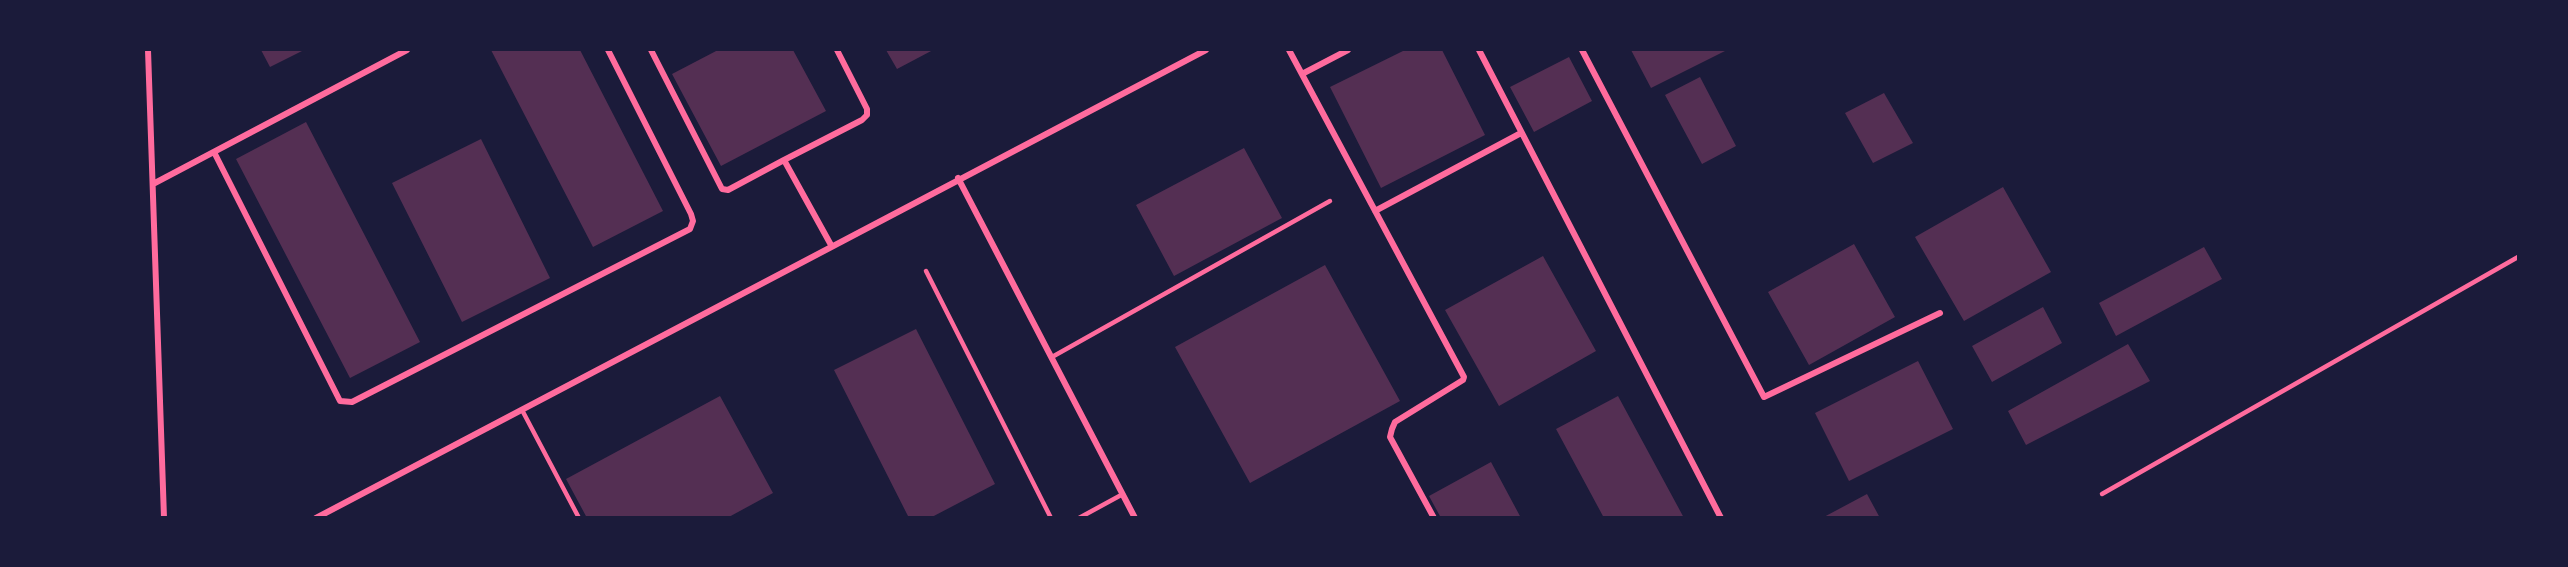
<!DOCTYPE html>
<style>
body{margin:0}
#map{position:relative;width:2568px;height:567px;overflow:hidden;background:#1b1b3a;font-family:"Libre Baskerville",serif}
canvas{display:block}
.frame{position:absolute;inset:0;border:51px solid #1b1b3a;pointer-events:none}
</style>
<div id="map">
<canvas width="2568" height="567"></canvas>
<div class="frame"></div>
</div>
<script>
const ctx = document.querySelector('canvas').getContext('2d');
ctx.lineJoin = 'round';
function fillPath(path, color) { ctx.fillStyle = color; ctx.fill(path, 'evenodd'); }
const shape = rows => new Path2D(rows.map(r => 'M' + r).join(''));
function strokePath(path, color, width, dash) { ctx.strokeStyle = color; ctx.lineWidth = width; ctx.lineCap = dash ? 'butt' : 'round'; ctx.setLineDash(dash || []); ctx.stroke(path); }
const building = shape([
 [261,50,304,50,270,67],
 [491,50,580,50,663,211,593,247],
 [718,50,793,50,826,111,721,166,672,74],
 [886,50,933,50,897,69],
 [1405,50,1442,50,1485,135,1381,188,1330,87],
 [1631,50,1727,50,1651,88],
 [1569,57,1592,101,1534,132,1510,87],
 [1700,77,1736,146,1702,164,1665,95],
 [1884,93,1913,143,1873,163,1845,113],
 [306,122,420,342,350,378,236,159],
 [481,139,550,278,462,322,392,183],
 [1244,148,1282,218,1174,276,1136,205],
 [2003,187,2051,272,1964,321,1915,237],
 [1854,244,1895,317,1809,365,1768,292],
 [2204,247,2222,279,2116,336,2099,303],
 [1543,256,1596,351,1499,406,1445,310],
 [1325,265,1400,401,1250,483,1175,347],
 [2043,307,2062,343,1992,382,1972,346],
 [916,329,995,484,930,518,909,518,834,370],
 [2128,344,2150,381,2026,445,2008,411],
 [1918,361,1953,429,1849,481,1815,413],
 [720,396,773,493,727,518,587,518,566,479],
 [1618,396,1684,518,1604,518,1556,429],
 [1491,462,1521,518,1441,518,1429,496],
 [1867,494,1880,518,1822,518]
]);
const service = shape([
 [926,271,1051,518],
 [1052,357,1330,201],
 [522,410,579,518],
 [2102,494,2518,257],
 [1079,518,1123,494]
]);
const minor = shape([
 [148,50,164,518],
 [651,50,722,189,728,190,784,160,831,245],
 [1289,50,1464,377,1463,380,1395,422,1392,429,1390,437,1434,518],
 [1479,50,1721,518],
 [1582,50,1764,397,1940,313],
 [1302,74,1348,50],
 [214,152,340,401,352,402,690,229,693,221,691,214,608,50],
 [784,160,862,120,867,115,867,109,837,50],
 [958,178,1135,518],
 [153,184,407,50],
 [1375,211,1521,133],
 [316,518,1206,50]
]);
fillPath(building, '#542f53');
strokePath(service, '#ff6b9d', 4.5);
strokePath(minor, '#ff6b9d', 6);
</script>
